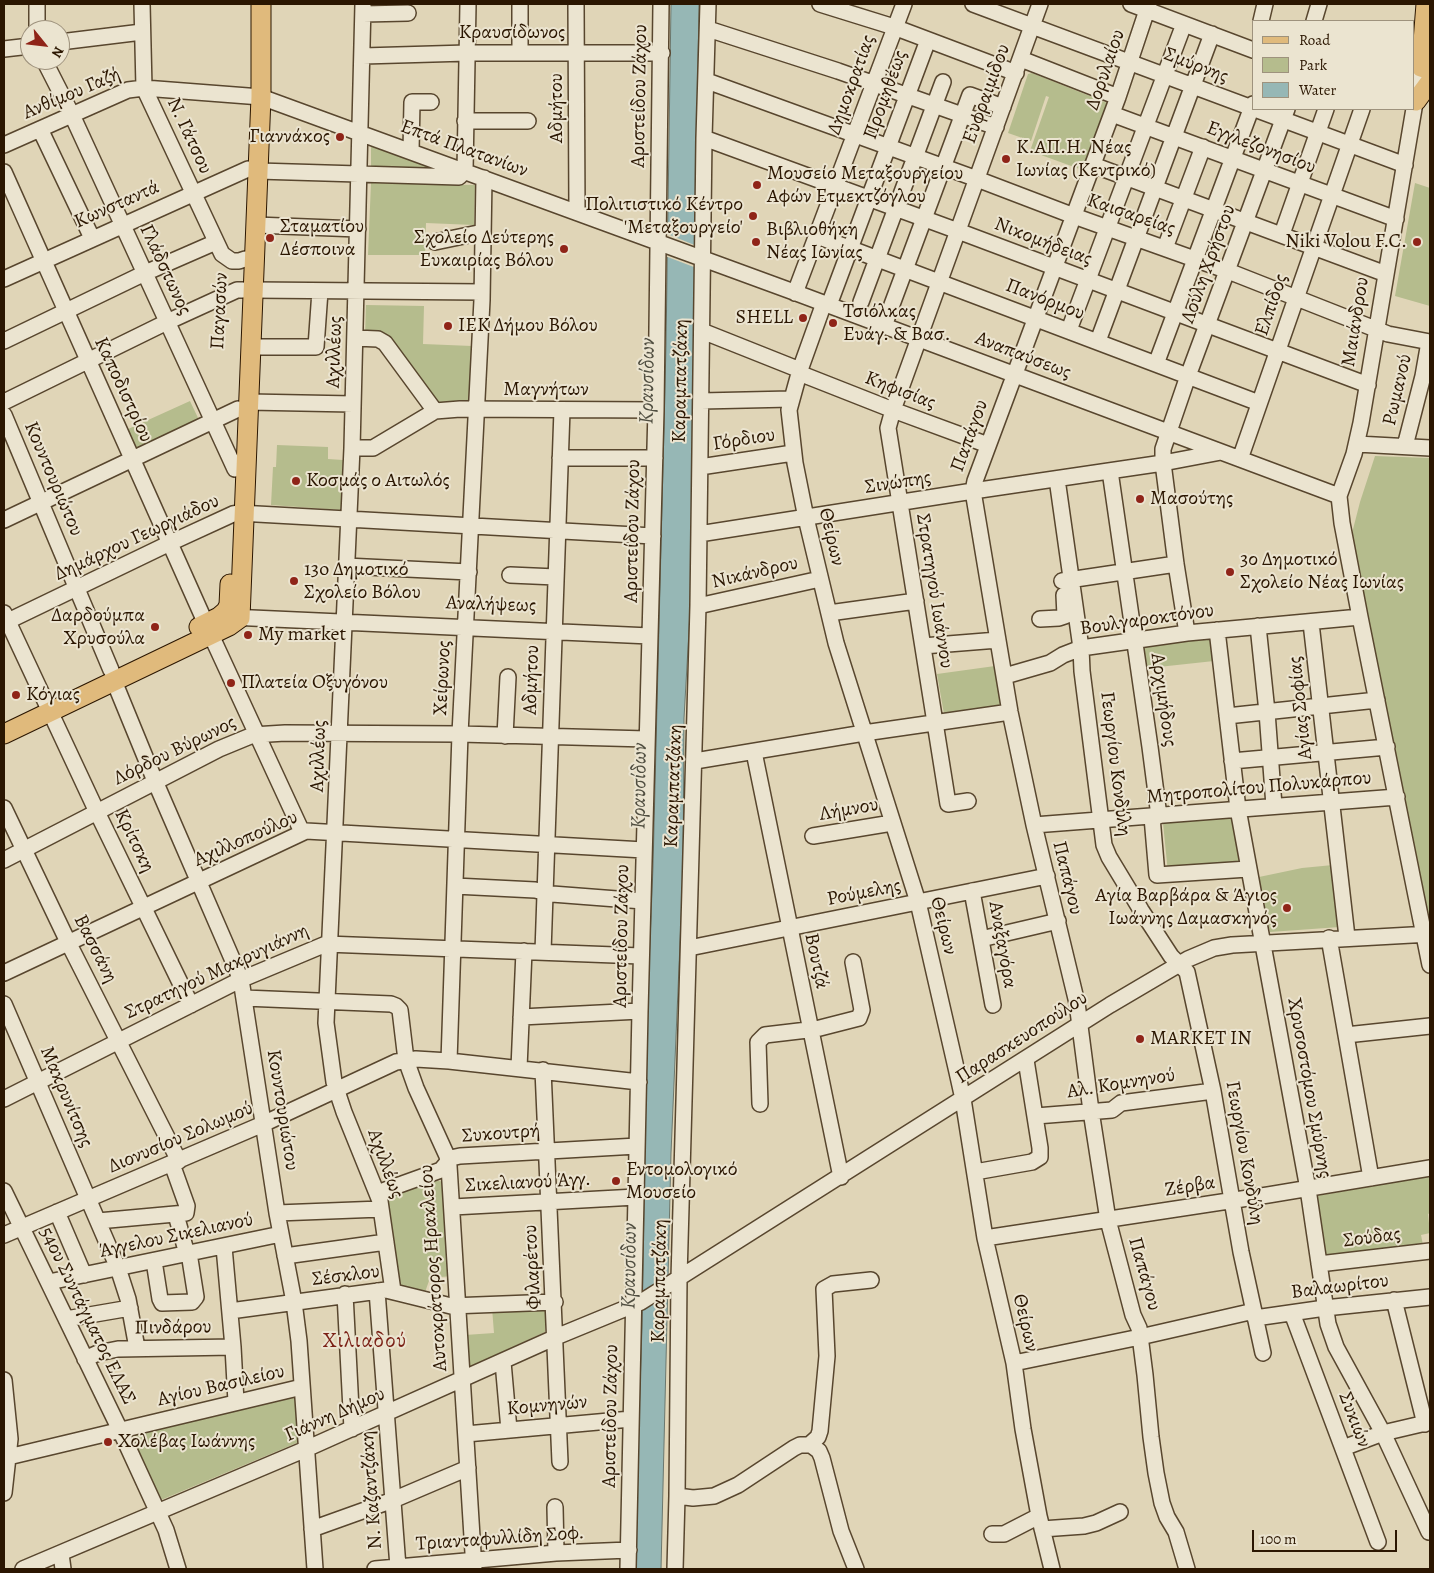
<!DOCTYPE html>
<meta charset="utf-8">
<style>
body{margin:0}
#map{position:relative;width:1434px;height:1573px;overflow:hidden;background:#e0d5b7;font-family:Alegreya,serif}
canvas{display:block}
.frame{position:absolute;inset:0;border:5px solid #2b1601;pointer-events:none}
.legend{position:absolute;left:1252px;top:20px;width:162px;height:90px;box-sizing:border-box;background:#ebe4d0;border:1px solid #9e927d;margin:0;padding:6px 9px;list-style:none;font-size:15px;color:#2b1601}
.legend li{display:flex;align-items:center;gap:10px;height:25px}
.legend b{width:25px;border:1px solid #9e927d}
.north{position:absolute;left:20px;top:20px;width:50px;height:50px;box-sizing:border-box;background:#ebe4d0;border:1px solid #9e927d;border-radius:50%;rotate:119deg;font-size:14px;font-weight:700;line-height:20px;text-align:center;color:#2b1601}
.north::after{content:'';display:block;margin:auto;width:18px;height:22px;background:#8f2418;clip-path:polygon(50% 0,100% 100%,50% 72%,0 100%)}
.scale{position:absolute;left:1252px;top:1530px;width:145px;height:22px;box-sizing:border-box;border:2px solid #2b1601;border-top:0;padding-left:6px;font-size:15px;line-height:18px;white-space:nowrap;color:#2b1601;-webkit-text-stroke:4px #ebe4d0;paint-order:stroke}
</style>
<div id="map">
<canvas width="1434" height="1573"></canvas>
<div class="frame"></div>
<ul class="legend">
<li><b style="height:6px;background:#e0ba7c"></b>Road</li>
<li><b style="height:14px;background:#b5bc8d"></b>Park</li>
<li><b style="height:14px;background:#96b7b5"></b>Water</li>
</ul>
<div class="north">N</div>
<div class="scale">100 m</div>
</div>
<script>
const ctx = document.querySelector('canvas').getContext('2d');
ctx.lineJoin = 'round';
function fillPath(path, color) { ctx.fillStyle = color; ctx.fill(path, 'evenodd'); }
const shape = rows => new Path2D(rows.map(r => 'M' + r).join(''));
function strokePath(path, color, width, dash) { ctx.strokeStyle = color; ctx.lineWidth = width; ctx.lineCap = dash ? 'butt' : 'round'; ctx.setLineDash(dash || []); ctx.stroke(path); }
function label(font, color, halo, rows, align = 'center') {
  ctx.font = font + ' Alegreya,serif'; ctx.lineWidth = 4; ctx.setLineDash([]); ctx.textBaseline = 'middle'; ctx.strokeStyle = halo; ctx.fillStyle = color; for (const [text, x, y, turn = 0] of rows) {
    ctx.save(); ctx.translate(x, y); ctx.rotate((+turn || 0) * Math.PI / 180); ctx.textAlign = isNaN(turn) ? turn : align; if (halo) ctx.strokeText(text, 0, 0); ctx.fillText(text, 0, 0); ctx.restore();
  }
}
const green = shape([
 [1032,73,1110,104,1085,171,1030,151,1049,97,1046,96,1031,141,1008,133,1028,74],
 [371,144,446,170,371,170],
 [371,183,475,185,474,225,426,223,425,255,368,255],
 [1415,183,1430,188,1430,306,1395,296],
 [366,305,424,306,423,344,472,346,472,402,434,406,384,337,365,335],
 [190,401,199,420,135,450,126,430],
 [277,445,328,447,328,459,343,460,341,510,271,505,273,467,276,467],
 [1375,456,1430,458,1430,918,1426,911,1351,537,1360,502],
 [1211,634,1214,661,1140,669,1137,643],
 [995,666,1001,705,944,714,937,674],
 [1234,817,1242,868,1168,873,1163,823],
 [1333,865,1340,927,1270,932,1259,877,1302,868],
 [1430,1176,1430,1213,1428,1214,1430,1233,1421,1235,1423,1245,1325,1256,1316,1196],
 [431,1180,446,1182,452,1276,430,1278,424,1295,397,1287,383,1198],
 [546,1306,545,1332,467,1368,465,1335,494,1333,492,1308],
 [297,1397,299,1442,161,1500,130,1436]
]);
const water = shape([
 [671,4,699,4,695,245,698,283,691,595,684,718,683,873,671,1153,661,1569,634,1569,642,1327,647,1014,653,867,666,345,671,4]
]);
const pier = shape([
 [665,233,697,246,699,269,665,256]
]);
const minor = shape([
 [142,4,144,88,222,254,232,261,239,261,245,259],
 [363,4,352,448,326,1023,334,1082,344,1112,380,1201,393,1291],
 [576,4,577,212],
 [820,4,894,27,1016,73],
 [973,4,1405,165],
 [1131,4,1253,50],
 [1149,4,1118,97,975,481,973,491,1010,712,1034,825,1077,1003,1091,1111,1108,1220,1133,1315,1139,1328,1145,1375,1151,1437,1156,1473,1162,1503,1167,1517,1176,1532,1187,1569],
 [363,14,408,13],
 [1261,21,1265,4],
 [1314,21,1319,4],
 [708,29,838,71,996,127],
 [37,30,37,4],
 [60,42,142,32],
 [4,49,30,46],
 [520,53,520,4],
 [363,56,467,53,662,53],
 [1021,59,1118,97],
 [44,60,72,115,235,469],
 [1421,67,1361,423,1354,454,1339,496,1342,523,1360,617,1430,965],
 [707,81,977,179,1074,216,1228,271,1388,334,1430,342],
 [1112,114,1396,219],
 [465,121,528,121],
 [40,129,92,238],
 [704,138,958,231,1368,385],
 [4,145,128,90,144,88,261,97,791,291,1339,496],
 [411,151,412,102,431,102],
 [1093,165,1386,274],
 [258,171,459,177,465,171,468,4],
 [4,172,206,624],
 [256,225,358,229],
 [1282,234,1326,109],
 [817,236,1259,403],
 [435,242,483,232],
 [1165,248,1203,147],
 [4,279,248,169],
 [253,290,482,292],
 [795,293,904,4],
 [861,302,943,82],
 [824,303,800,370,789,410,795,463,806,518,836,643,918,902,957,1072,963,1099,985,1238,1014,1363,1023,1429,1039,1516,1052,1569],
 [829,305,928,40],
 [884,326,970,95,1003,107],
 [1069,330,1184,24],
 [702,331,800,370],
 [355,338,378,339,385,343,435,411],
 [4,341,145,273,216,242],
 [1098,341,1212,34],
 [251,347,316,347,320,291],
 [1156,364,1253,104],
 [799,373,893,410,988,445],
 [701,401,791,399],
 [4,402,167,322,237,290,243,290],
 [248,413,249,402,353,404],
 [4,415,111,670],
 [1357,444,1430,448],
 [1405,446,1423,376,1429,342],
 [352,448,373,448,435,411,460,409,656,410],
 [560,458,655,458],
 [1240,459,1362,109],
 [700,467,793,453],
 [1110,471,1150,747,1159,816],
 [1057,479,1081,648,1082,671,1104,845,1109,857,1141,910,1171,956,1187,972,1213,1091,1241,1252,1263,1353],
 [4,520,238,409],
 [699,534,973,491,1163,463,1221,452],
 [346,566,469,572],
 [510,575,556,577],
 [1062,581,1176,564],
 [698,606,820,579],
 [4,613,97,812,191,1005],
 [829,613,916,601],
 [230,617,650,636],
 [1040,619,1059,618,1065,616,1064,595],
 [4,623,170,543,233,514,239,513,653,536],
 [1311,623,1347,937],
 [1258,626,1267,712,1274,806],
 [1217,630,1238,809,1308,1189,1328,1324,1336,1347,1383,1433,1429,1532],
 [1187,633,1176,564,1163,463,1163,449,1188,376,1287,109],
 [211,635,302,832],
 [923,646,998,640],
 [1005,676,1050,663,1063,655,1081,648,1187,633,1360,617],
 [114,681,155,781,237,970,242,986,277,1213,294,1302,299,1341,315,1569],
 [1227,716,1377,700],
 [505,736,508,677],
 [754,752,841,1177],
 [695,761,864,733,1010,712],
 [1232,761,1387,747],
 [968,801,948,804,888,428,893,410,1040,4],
 [4,808,69,944,179,1161],
 [1152,817,1157,875,1248,869],
 [1034,825,1397,797],
 [813,836,892,823],
 [4,860,219,749,253,735,285,733,460,734,647,739],
 [455,886,535,890,552,894,643,901],
 [972,891,993,1005],
 [1329,938,1371,1178],
 [981,939,1058,921],
 [689,948,1047,876],
 [543,952,562,410],
 [4,973,306,831,644,850],
 [244,998,391,1004,396,1006,400,1010,406,1060,416,1088,447,1156,449,1166,474,1569],
 [4,1004,118,1268,128,1299,137,1348],
 [521,1017,640,1011],
 [1346,1035,1430,1026],
 [449,1061,460,734,482,300,484,178],
 [519,1068,524,951],
 [543,1070,560,1462],
 [4,1099,240,980,326,944,641,956],
 [760,1104,758,1042,765,1035,816,1029,859,1018,862,1010,853,962],
 [1036,1116,1112,1110,1121,1103,1213,1091],
 [975,1172,1032,1162,1040,1157,1040,1148,1026,1060],
 [4,1191,120,1430,166,1530,178,1569],
 [377,1193,441,1170,451,1158,460,1156,637,1146],
 [453,1207,636,1197],
 [57,1212,84,1275],
 [277,1213,381,1209],
 [176,1215,187,1254],
 [98,1221,186,1213,187,1206,172,1164],
 [4,1235,263,1124,396,1062,416,1059,449,1061,639,1082],
 [985,1238,1268,1195,1430,1168],
 [224,1247,233,1347,236,1402],
 [285,1256,386,1242],
 [154,1261,160,1299,162,1303,192,1302,196,1297,189,1253],
 [1319,1264,1430,1251],
 [49,1282,281,1234],
 [377,1291,398,1567],
 [345,1294,352,1429],
 [1394,1300,1425,1424],
 [230,1311,386,1290,451,1306,555,1302],
 [1292,1313,1378,1542],
 [1255,1318,1325,1308,1430,1297],
 [66,1319,130,1308],
 [85,1359,98,1353,118,1349,233,1347],
 [503,1362,509,1430],
 [1014,1363,1140,1337,1254,1311],
 [4,1380,10,1439,4,1493],
 [466,1434,631,1419],
 [809,1445,818,1437,820,1431,827,1356,824,1289,833,1284,871,1280],
 [1343,1448,1383,1433,1430,1422],
 [4,1458,302,1387],
 [677,1496,693,1498,714,1496,738,1485,794,1448,800,1445,811,1445,819,1451,822,1458,841,1531,856,1569],
 [555,1507,556,1553],
 [312,1529,393,1500,468,1468],
 [1042,1529,1084,1526,1096,1523,1120,1512],
 [992,1534,1004,1534,1039,1516],
 [61,1554,63,1569],
 [23,1569,306,1449,556,1337,641,1302,1110,1005,1188,959,1214,948,1232,945,1430,934],
 [375,1569,556,1553,629,1550],
 [628,1569,640,1011,656,410,661,4],
 [675,1569,677,1496,679,1278,698,606,704,138,708,4]
]);
const major = shape([
 [1426,4,1421,67,1430,70],
 [1416,101,1430,82],
 [199,627,219,617,226,611,229,605,230,584],
 [4,734,229,626,240,618,261,97,261,4]
]);
const markers = [
 [340,137,5,"#8f2418"],
 [1006,159,5,"#8f2418"],
 [757,185,5,"#8f2418"],
 [753,216,5,"#8f2418"],
 [270,238,5,"#8f2418"],
 [756,242,5,"#8f2418"],
 [1417,242,5,"#8f2418"],
 [564,249,5,"#8f2418"],
 [803,318,5,"#8f2418"],
 [833,323,5,"#8f2418"],
 [448,326,5,"#8f2418"],
 [296,481,5,"#8f2418"],
 [1140,499,5,"#8f2418"],
 [1230,572,5,"#8f2418"],
 [294,581,5,"#8f2418"],
 [155,627,5,"#8f2418"],
 [248,635,5,"#8f2418"],
 [231,683,5,"#8f2418"],
 [16,695,5,"#8f2418"],
 [1287,908,5,"#8f2418"],
 [1140,1039,5,"#8f2418"],
 [616,1181,5,"#8f2418"],
 [108,1442,5,"#8f2418"]
];
const streetNames = [
 ["Κραυσίδωνος",512,33],
 ["Σμύρνης",1196,66,21],
 ["Δορυλαίου",1106,70,-71],
 ["Δημοκρατίας",852,85,-70],
 ["Ανθίμου Γαζή",72,94,-23],
 ["Ευφραιμίδου",987,94,-70],
 ["Προμηθέως",886,95,-70],
 ["Αριστείδου Ζάχου",640,96,-89],
 ["Αδμήτου",557,108,-90],
 ["Ν. Γάτσου",189,136,65],
 ["Εγγλεζονησίου",1261,148,21],
 ["Επτά Πλατανίων",464,149,20],
 ["Κωνσταντά",117,205,-24],
 ["Καισαρείας",1131,215,19],
 ["Νικομήδειας",1043,242,21],
 ["Λούλη Χρήστου",1209,264,-70],
 ["Γλάδστωνος",165,270,65],
 ["Πανόρμου",1045,300,21],
 ["Ελπίδος",1272,305,-71],
 ["Παγασών",220,311,-87],
 ["Μαιάνδρου",1356,322,-81],
 ["Αχιλλέως",335,352,-88],
 ["Αναπαύσεως",1023,356,21],
 ["Καραμπατζάκη",681,381,-89],
 ["Καποδιστρίου",123,390,65],
 ["Μαγνήτων",546,390],
 ["Ρωμανού",1398,390,-77],
 ["Κηφισίας",900,391,21],
 ["Παπάγου",970,436,-70],
 ["Γόρδιου",744,440,-9],
 ["Κουντουριώτου",53,479,67],
 ["Σινώπης",898,483,-9],
 ["Αριστείδου Ζάχου",633,531,-89],
 ["Θείρων",831,537,77],
 ["Δημάρχου Γεωργιάδου",137,538,-25],
 ["Νικάνδρου",755,573,-13],
 ["Στρατηγού Ιωάννου",934,591,81],
 ["Αναλήψεως",491,605,2],
 ["Βουλγαροκτόνου",1147,620,-8],
 ["Χείρωνος",443,678,-87],
 ["Αδμήτου",532,680,-88],
 ["Αρχιμήδους",1163,700,82],
 ["Αγίας Σοφίας",1301,708,-96],
 ["Λόρδου Βύρωνος",175,751,-26],
 ["Αχιλλέως",319,756,-88],
 ["Γεωργίου Κονδύλη",1115,764,83],
 ["Καραμπατζάκη",674,786,-88],
 ["Μητροπολίτου Πολυκάρπου",1259,788,-5],
 ["Λήμνου",849,810,-10],
 ["Αχιλλοπούλου",246,839,-24],
 ["Κρίτσκη",134,841,64],
 ["Παπάγου",1067,878,76],
 ["Ρούμελης",864,893,-11],
 ["Θείρων",943,926,76],
 ["Αριστείδου Ζάχου",622,936,-89],
 ["Αναξαγόρα",1002,945,80],
 ["Βασσάνη",95,949,63],
 ["Βουτζά",816,961,78],
 ["Στρατηγού Μακρυγιάννη",217,972,-25],
 ["Παρασκευοπούλου",1022,1038,-33],
 ["Αλ. Κομνηνού",1121,1084,-9],
 ["Χρυσοστόμου Σμύρνης",1309,1088,80],
 ["Μακρυνίτσης",66,1097,67],
 ["Κουντουριώτου",282,1110,81],
 ["Συκουτρή",501,1134,-4],
 ["Διονυσίου Σολωμού",181,1138,-23],
 ["Γεωργίου Κονδύλη",1244,1153,80],
 ["Αχιλλέως",385,1164,70],
 ["Σικελιανού Άγγ.",528,1183,-3],
 ["Ζέρβα",1190,1187,-9],
 ["Άγγελου Σικελιανού",176,1236,-12],
 ["Σούδας",1372,1238,-7],
 ["Φιλαρέτου",533,1267,-93],
 ["Αυτοκράτορος Ηρακλείου",434,1268,-94],
 ["Παπάγου",1144,1274,74],
 ["Σέσκλου",346,1276,-7],
 ["Καραμπατζάκη",660,1281,-89],
 ["Βαλαωρίτου",1340,1287,-7],
 ["54ου Συντάγματος ΕΛΑΣ",87,1316,64],
 ["Θείρων",1025,1323,77],
 ["Πινδάρου",173,1328,-1],
 ["Αγίου Βασιλείου",221,1386,-13],
 ["Κομνηνών",547,1406,-5],
 ["Γιάννη Δήμου",335,1415,-24],
 ["Αριστείδου Ζάχου",611,1416,-89],
 ["Συκιών",1354,1420,69],
 ["Ν. Καζαντζάκη",372,1490,-94],
 ["Τριανταφυλλίδη Σοφ.",500,1539,-4]
];
const poiNames = [
 ["Γιαννάκος",330,137,"right"],
 ["Κ.ΑΠ.Η. Νέας",1016,148],
 ["Ιωνίας (Κεντρικό)",1016,171],
 ["Μουσείο Μεταξουργείου",767,174],
 ["Αφών Ετμεκτζόγλου",767,197],
 ["Πολιτιστικό Κέντρο",743,205,"right"],
 ["'Μεταξουργείο'",743,228,"right"],
 ["Σταματίου",280,227],
 ["Δέσποινα",280,250],
 ["Βιβλιοθήκη",766,230],
 ["Νέας Ιωνίας",766,253],
 ["Σχολείο Δεύτερης",554,238,"right"],
 ["Ευκαιρίας Βόλου",554,261,"right"],
 ["Niki Volou F.C.",1407,242,"right"],
 ["Τσιόλκας",843,312],
 ["Ευάγ. & Βασ.",843,335],
 ["SHELL",793,318,"right"],
 ["ΙΕΚ Δήμου Βόλου",458,326],
 ["Κοσμάς ο Αιτωλός",306,481],
 ["Μασούτης",1150,499],
 ["3ο Δημοτικό",1240,560],
 ["Σχολείο Νέας Ιωνίας",1240,583],
 ["13o Δημοτικό",304,570],
 ["Σχολείο Βόλου",304,593],
 ["Δαρδούμπα",145,616,"right"],
 ["Χρυσούλα",145,639,"right"],
 ["My market",258,635],
 ["Πλατεία Οξυγόνου",241,683],
 ["Κόγιας",26,695],
 ["Αγία Βαρβάρα & Άγιος",1277,896,"right"],
 ["Ιωάννης Δαμασκηνός",1277,919,"right"],
 ["MARKET IN",1150,1039],
 ["Εντομολογικό",626,1170],
 ["Mουσείο",626,1193],
 ["Χολέβας Ιωάννης",118,1442]
];
const waterNames = [
 ["Κραυσίδων",648,381,-89],
 ["Κραυσίδων",640,786,-89],
 ["Κραυσίδων",630,1266,-89]
];
const neighbourhoodNames = [
 ["Χιλιαδού",365,1342]
];
fillPath(green, '#b5bc8d');
fillPath(water, '#96b7b5');
strokePath(water, '#6b776d', 1);
fillPath(pier, '#e0d5b7');
strokePath(minor, '#58462e', 18);
strokePath(major, '#2b1601', 21);
strokePath(minor, '#ebe4d0', 15);
strokePath(major, '#e0ba7c', 19);
for (const [x, y, r, color] of markers) { const dot = new Path2D(); dot.arc(x, y, r, 0, 2 * Math.PI); ctx.fillStyle = color; ctx.fill(dot); strokePath(dot, '#ebe4d0', 2); }
label('20px', '#2b1601', '#ebe4d0', streetNames);
label('20px', '#2b1601', '#ebe4d0', poiNames, 'left');
label('italic 21px', '#504e40', '#ebe4d0', waterNames);
ctx.letterSpacing = '1px';
label('21px', '#7a1f14', '#ebe4d0', neighbourhoodNames);
ctx.letterSpacing = '0px';
</script>
